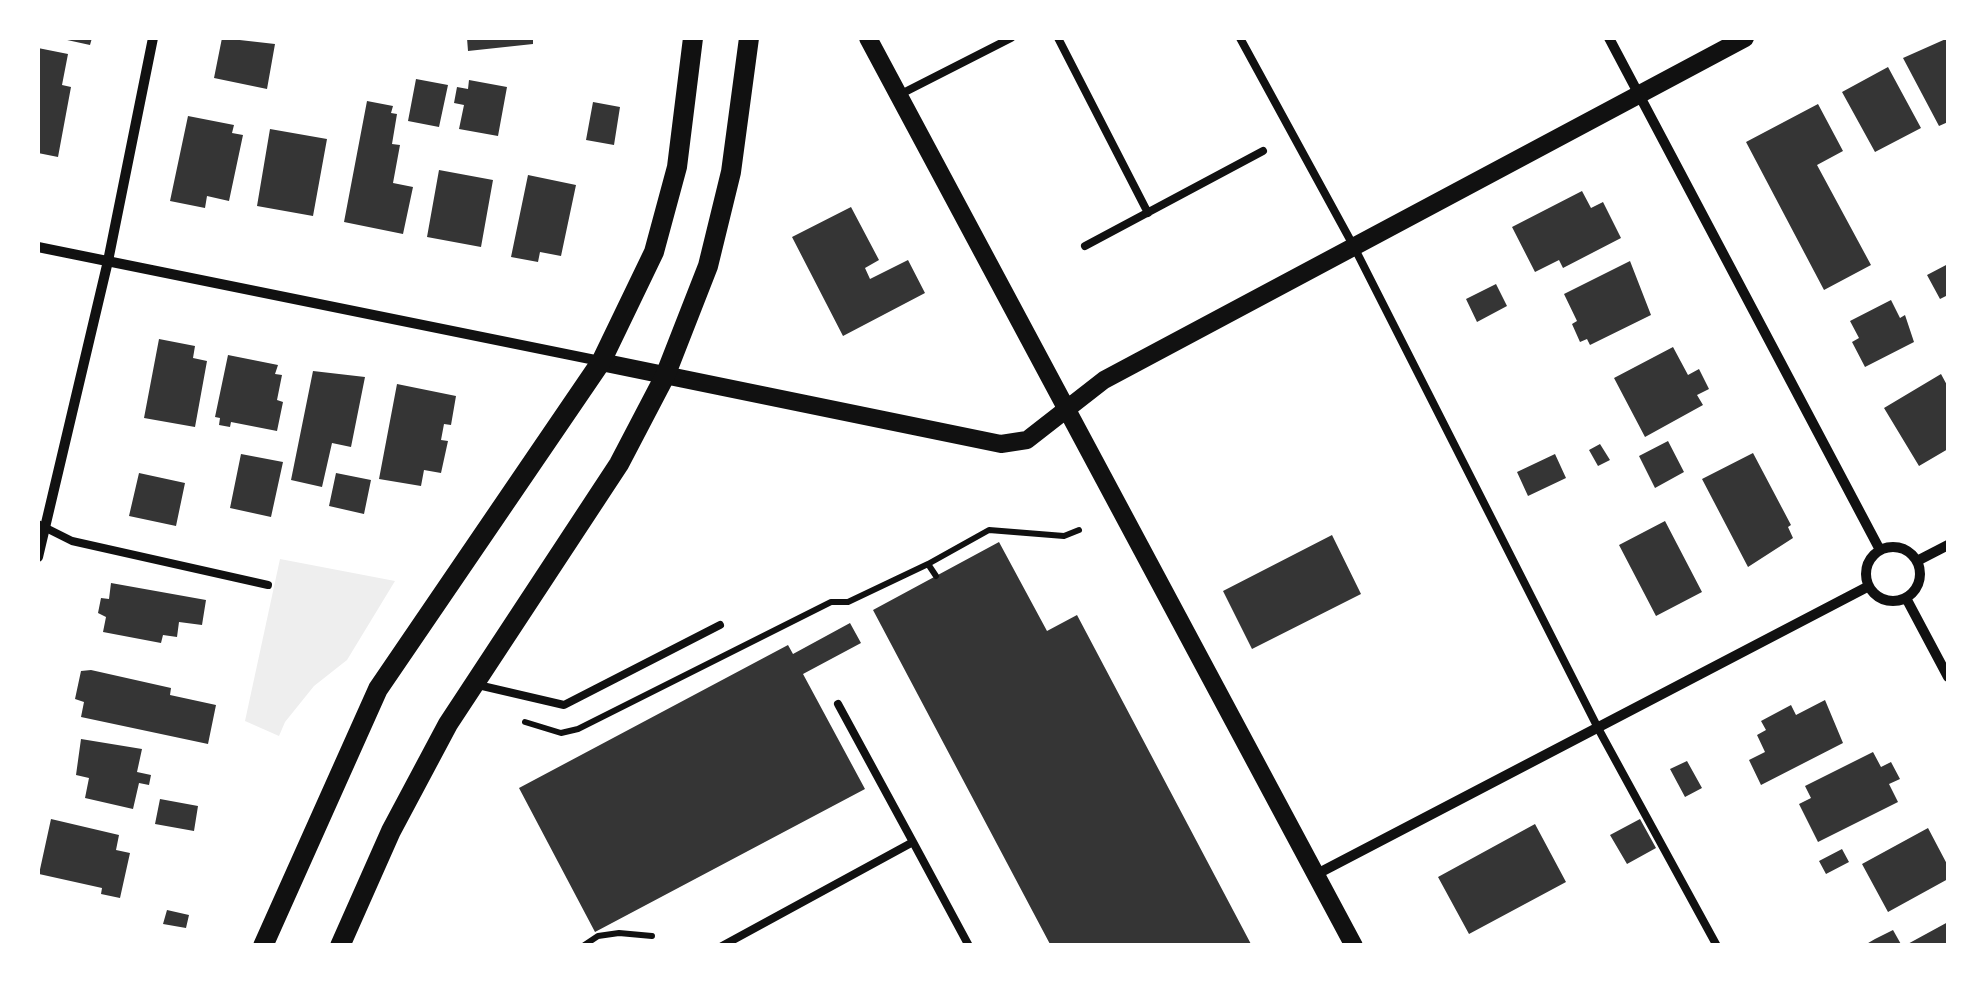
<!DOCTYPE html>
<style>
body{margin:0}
#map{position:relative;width:1986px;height:983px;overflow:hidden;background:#fff;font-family:Literata,serif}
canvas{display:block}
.frame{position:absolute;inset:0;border:40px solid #fff;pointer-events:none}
</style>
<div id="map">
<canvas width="1986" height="983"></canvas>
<div class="frame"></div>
</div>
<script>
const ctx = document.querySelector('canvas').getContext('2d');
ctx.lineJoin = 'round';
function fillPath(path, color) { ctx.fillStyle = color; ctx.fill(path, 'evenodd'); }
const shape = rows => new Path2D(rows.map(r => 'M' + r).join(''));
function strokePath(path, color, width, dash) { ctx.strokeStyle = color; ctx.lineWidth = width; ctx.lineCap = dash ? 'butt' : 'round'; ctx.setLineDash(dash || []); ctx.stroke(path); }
const green = shape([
 [280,559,395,581,347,660,314,686,285,722,279,736,245,721]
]);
const building = shape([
 [58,38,92,38,90,45],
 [222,38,275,44,267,89,214,78],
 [467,38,533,38,533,44,468,51],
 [1948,38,1948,122,1939,126,1903,58],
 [38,48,68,54,62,85,71,87,58,157,38,153],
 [1888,67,1921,128,1875,152,1842,92],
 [416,79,448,85,439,127,408,121],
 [469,80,507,87,498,136,459,129,464,105,454,103,457,87,468,89],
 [367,101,393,106,391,113,397,114,392,144,400,145,393,183,413,187,403,234,344,222],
 [593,102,620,107,614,145,586,140],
 [1818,104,1843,151,1817,165,1871,265,1824,290,1746,142],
 [188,116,234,125,232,133,243,135,229,201,207,196,205,208,170,201],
 [270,129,327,139,313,216,257,206],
 [439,170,493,180,481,247,427,237],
 [528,175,576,185,561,256,540,252,538,262,511,257],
 [1582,191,1591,208,1603,202,1621,238,1563,268,1559,260,1535,272,1512,227],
 [851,207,879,260,865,268,870,279,908,260,925,293,843,336,792,237],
 [1630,261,1651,315,1590,345,1587,339,1580,342,1572,324,1577,321,1564,294],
 [1948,264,1948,295,1940,299,1927,275],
 [1496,284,1507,306,1477,322,1466,299],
 [1891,300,1900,318,1905,315,1914,342,1865,367,1852,342,1859,338,1850,321],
 [159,339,195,346,193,358,207,361,195,427,144,418],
 [1673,347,1688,375,1699,369,1709,389,1697,395,1703,405,1645,437,1614,378],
 [228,355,278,365,275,374,282,375,277,400,283,402,277,431,231,422,230,427,219,425,220,418,215,417],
 [313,371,365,377,351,447,332,443,322,487,291,480],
 [1941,374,1948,387,1948,449,1919,466,1884,408],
 [397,384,456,396,451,425,444,424,441,440,448,441,441,473,424,470,421,486,379,479],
 [1668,441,1684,472,1655,488,1639,456],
 [1600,444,1610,460,1598,466,1589,450],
 [1753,453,1791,525,1788,527,1793,538,1748,567,1702,479],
 [241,454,283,462,271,517,230,508],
 [1555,454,1566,478,1528,496,1517,472],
 [139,473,185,483,176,526,129,516],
 [336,473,371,480,364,514,329,506],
 [1665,521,1702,592,1656,616,1619,545],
 [1332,535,1361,594,1252,649,1223,591],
 [999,542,1047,631,1077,615,1252,946,1051,946,873,610],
 [111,583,206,600,202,625,179,622,177,637,163,635,161,643,103,632,106,617,98,613,101,598,109,599],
 [850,623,861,643,803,674,865,789,595,932,519,788,788,645,793,654],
 [91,670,171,688,170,695,216,705,208,744,81,717,84,702,75,699,81,671],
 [1825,700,1843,743,1761,785,1749,760,1765,752,1757,735,1766,730,1761,721,1791,705,1796,715],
 [81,739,142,749,137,772,151,775,149,785,139,783,133,809,85,798,89,778,76,775],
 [1873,752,1881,767,1891,762,1900,779,1889,784,1898,802,1818,842,1799,804,1811,798,1805,786],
 [1687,761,1702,788,1685,797,1670,769],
 [160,799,198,806,194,831,155,824],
 [51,819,119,835,116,850,130,853,120,898,101,894,102,888,39,874],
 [1640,819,1656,848,1627,864,1610,835],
 [1535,824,1566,882,1469,934,1438,877],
 [1928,828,1948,866,1948,879,1888,912,1862,864],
 [1842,849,1849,862,1826,874,1819,861],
 [167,910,189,915,186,928,163,924],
 [1948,922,1948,946,1904,946],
 [1893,930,1902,946,1863,946,1875,939]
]);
const path = shape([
 [936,576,928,564,989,530,1064,536,1079,530],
 [525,722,561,733,578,729,831,602,848,602,928,564],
 [583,946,598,936,619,933,652,936]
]);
const service = shape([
 [1058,38,1148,213],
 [1240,38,1353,245,1599,730,1717,946],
 [899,95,1011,38],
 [1085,246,1263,151],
 [38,524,72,541,268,585],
 [478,685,564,705,720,625],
 [838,704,913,842],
 [722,946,913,842,969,946]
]);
const minor = shape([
 [1609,38,1880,550],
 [38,247,600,361],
 '1866 574a27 27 0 1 1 54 0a27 27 0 1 1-54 0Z',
 [38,557,108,261,153,38],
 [1917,561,1948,545],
 [1906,598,1948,677],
 [1317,874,1869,586]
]);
const tertiary = shape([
 [868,38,1354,946],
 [601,362,1001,444,1027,440,1104,380,1745,38]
]);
const secondary = shape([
 [263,946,378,689,601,362,654,252,677,167,693,38],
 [340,946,391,831,448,724,619,464,665,376,708,266,731,172,749,38]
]);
fillPath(green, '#eee');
fillPath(building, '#353535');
strokePath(path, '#111', 6);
strokePath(service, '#111', 8);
strokePath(minor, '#111', 10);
strokePath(tertiary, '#111', 18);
strokePath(secondary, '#111', 20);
</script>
